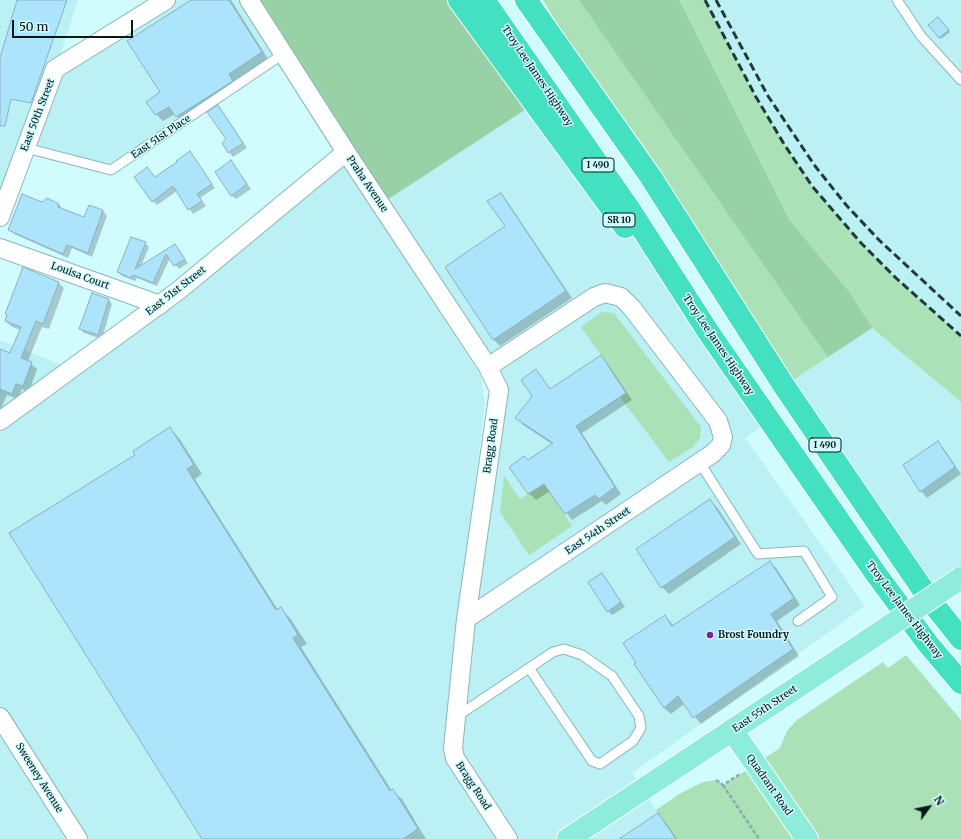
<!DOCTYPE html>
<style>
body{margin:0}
#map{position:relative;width:961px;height:839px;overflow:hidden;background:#d0fcfe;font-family:Merriweather,serif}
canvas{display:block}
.north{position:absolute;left:909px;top:787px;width:40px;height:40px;-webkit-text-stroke:3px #d0fcfe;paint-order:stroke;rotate:57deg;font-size:11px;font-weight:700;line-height:16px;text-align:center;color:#071819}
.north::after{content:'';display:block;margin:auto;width:14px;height:18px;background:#071819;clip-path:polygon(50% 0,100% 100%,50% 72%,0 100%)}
.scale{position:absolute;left:12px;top:20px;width:121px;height:18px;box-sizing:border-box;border:2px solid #071819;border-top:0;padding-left:5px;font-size:12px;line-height:14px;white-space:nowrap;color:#071819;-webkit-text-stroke:3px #d0fcfe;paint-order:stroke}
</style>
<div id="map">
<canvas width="961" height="839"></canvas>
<div class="north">N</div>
<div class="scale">50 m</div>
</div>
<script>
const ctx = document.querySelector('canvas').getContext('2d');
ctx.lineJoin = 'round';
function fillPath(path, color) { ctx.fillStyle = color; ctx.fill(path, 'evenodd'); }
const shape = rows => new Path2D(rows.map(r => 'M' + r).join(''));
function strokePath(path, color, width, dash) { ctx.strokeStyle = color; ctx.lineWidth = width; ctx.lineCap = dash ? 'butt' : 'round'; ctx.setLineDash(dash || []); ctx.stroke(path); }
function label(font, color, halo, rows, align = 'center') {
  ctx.font = font + ' Merriweather,serif'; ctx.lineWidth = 3; ctx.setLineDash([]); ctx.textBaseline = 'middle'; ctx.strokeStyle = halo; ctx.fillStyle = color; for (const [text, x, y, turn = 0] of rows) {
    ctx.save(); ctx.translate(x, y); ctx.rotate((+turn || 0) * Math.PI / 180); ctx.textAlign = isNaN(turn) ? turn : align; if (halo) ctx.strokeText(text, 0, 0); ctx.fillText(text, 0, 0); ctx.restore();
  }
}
const built = shape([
 [0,0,78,0,56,68,166,0,249,0,283,54,111,170,26,148,0,215],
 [705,0,961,0,961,336,896,278,861,243,812,186,784,144,756,97],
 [534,104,607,204,709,333,770,421,745,438,865,606,632,773,676,839,0,839,0,433,96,363,344,165,481,376,485,404,456,635,499,390,381,204],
 [872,328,961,402,961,578,930,600,784,386],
 [0,340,71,369,0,421]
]);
const green = shape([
 [543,0,705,0,756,97,784,144,812,186,861,243,896,278,961,336,961,402,872,328,784,386,650,176],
 [602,312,614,313,701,427,700,438,693,447,669,462,620,397,601,355,581,327],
 [504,476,520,499,544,484,572,526,529,555,500,512],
 [906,655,961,720,961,839,676,839,656,810,681,793,703,782,716,780,724,785,780,748,787,731,797,720,883,662,888,668]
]);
const forest = shape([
 [249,0,459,0,534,104,381,204],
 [579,0,679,0,789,220,849,292,872,328,828,357]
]);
const shadow = shape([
 [193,0,231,0,268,59,235,81,239,88,183,123,175,114,163,121,156,114],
 [940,20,950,32,941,39,929,25],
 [222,111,247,148,233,157,229,152],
 [190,153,215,188,200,198,206,206,193,214,177,191,157,205,153,201,147,168,155,177],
 [231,162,251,189,236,199,231,195],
 [501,194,507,201,572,298,500,346,494,340,446,267,506,227],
 [42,203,59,204,63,210,84,218,89,206,103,211,107,216,92,257,72,248,68,258,14,234,9,230],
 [145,243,149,247,141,266,175,245,188,263,179,269,170,258,157,286,137,278,135,281,122,276,118,272],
 [58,282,64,288,49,329,42,327,28,361,37,369,29,392,22,389,18,399,7,395,0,411,0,350,10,354,20,330,12,327,6,321],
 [108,299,112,304,102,339,84,333,80,329],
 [601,357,607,363,632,400,582,433,621,494,606,505,602,501,572,520,550,491,536,500,529,493,528,461,552,444,523,425,517,418,534,396,536,371,551,390],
 [170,429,179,438,202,474,195,479,278,610,281,609,290,618,307,644,301,647,392,791,402,799,426,839,203,839,136,455],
 [938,442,944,449,961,474,927,498,921,491],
 [710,501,717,507,741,544,669,594,662,587],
 [770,562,777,569,800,605,777,621,799,656,701,724,684,704,671,714,664,708,636,664,665,616,674,626],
 [602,574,625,607,612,615,608,611],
 [658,814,666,823,677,839,621,839]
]);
const building = shape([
 [17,0,67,0,31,103,11,99,5,126,0,126,0,58,17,0],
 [191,0,229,0,262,52,229,74,233,81,176,117,169,107,155,115,146,102,160,92,127,41,191,0],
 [938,17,949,30,939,38,928,25,938,17],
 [218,105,243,143,228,153,222,143,226,139,207,112,218,105],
 [190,151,212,184,197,194,202,201,188,210,173,186,152,202,134,177,147,167,155,177,177,162,176,161,190,151],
 [231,160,247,184,231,196,215,172,231,160],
 [501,193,566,291,493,340,445,267,505,226,487,201,501,193],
 [22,194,42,202,47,198,59,204,58,207,84,217,89,205,103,210,88,253,67,245,63,254,8,230,22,194],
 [131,237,146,242,135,269,175,244,185,259,174,266,166,254,153,283,133,275,131,278,117,272,131,237],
 [23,267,59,282,43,324,36,321,21,358,32,362,23,386,16,384,12,394,0,389,0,349,10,353,21,327,5,321,7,315,5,314,23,267],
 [92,293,109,299,98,335,79,329,92,293],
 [601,355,626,393,576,426,615,487,599,499,595,495,565,514,544,484,528,494,509,467,524,456,528,460,553,443,515,418,532,396,521,380,536,369,550,389,601,355],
 [170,427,194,465,187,469,276,610,281,607,298,635,293,638,390,791,393,789,418,829,403,839,202,839,9,533,135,455,133,451,170,427],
 [938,441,955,467,920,492,903,465,938,441],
 [710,499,735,537,661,588,636,549,710,499],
 [770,561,794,598,771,614,793,649,693,718,678,696,664,708,634,664,636,663,623,643,665,615,672,626,770,561],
 [602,573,621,602,607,612,588,582,602,573],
 [658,813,676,839,619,839,658,813]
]);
const path = shape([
 [716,780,723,785,740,774],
 [723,785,759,839]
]);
const service = shape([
 [897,0,921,36,961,80],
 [26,148,111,170,283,54],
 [700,463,758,554,804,551,832,597,798,621],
 [456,717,553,652,564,649,582,655,612,676,639,716,641,728,633,741,600,764,592,761,529,668]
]);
const minor = shape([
 [249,0,346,152,488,367,499,390,466,619,453,748,455,758,508,839],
 [0,217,55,69,166,0],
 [0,248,160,305],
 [0,421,178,291,346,152],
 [466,619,712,454,721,445,723,437,718,421,632,308,621,297,605,293,594,297,488,367],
 [0,717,78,839]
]);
const primary = shape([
 [732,730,807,839],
 [568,839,867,641]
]);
const motorway = shape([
 [459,0,625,227],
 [484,0,630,210,709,333,876,574,928,644,961,683],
 [526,0,650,176,784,386,930,600,961,639]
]);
const rail = shape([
 [705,0,756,97,784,144,812,186,861,243,896,278,961,336],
 [716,0,768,96,815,166,847,206,879,240,961,316]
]);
const primaryBridge = shape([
 [867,641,961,578]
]);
const markers = [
 [710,635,4,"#81228e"]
];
const shields = [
 [598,165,32],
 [619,220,32],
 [825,445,32]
];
const shieldNames = [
 ["I 490",598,165],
 ["SR 10",619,220],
 ["I 490",825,445]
];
const streetNames = [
 ["Troy Lee James Highway",537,76,56],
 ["East 50th Street",38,115,-69],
 ["East 51st Place",161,137,-34],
 ["Praha Avenue",367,184,56],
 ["Louisa Court",80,276,20],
 ["East 51st Street",176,291,-38],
 ["Troy Lee James Highway",718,345,56],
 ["Bragg Road",491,446,-82],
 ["East 54th Street",598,531,-34],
 ["Troy Lee James Highway",904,610,53],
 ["East 55th Street",765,709,-34],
 ["Sweeney Avenue",39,778,58],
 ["Quadrant Road",769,785,55],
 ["Bragg Road",473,786,57]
];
const poiNames = [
 ["Brost Foundry",718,635]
];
fillPath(built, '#bbf1f4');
fillPath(green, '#aae1b7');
fillPath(forest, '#99d1a7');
fillPath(shadow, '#0003');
fillPath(building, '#ace4fc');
strokePath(building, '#8cb0bf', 1);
strokePath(service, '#8cb5b8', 11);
strokePath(minor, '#8cb5b8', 20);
strokePath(primary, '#fff', 24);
strokePath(motorway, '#fff', 24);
strokePath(path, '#8aacae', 2.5, [4, 2]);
strokePath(service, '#fff', 9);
strokePath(minor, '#fff', 18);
strokePath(primary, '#8eedda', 22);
strokePath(motorway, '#43e1c2', 22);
strokePath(rail, '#24393a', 3, [8, 4]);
strokePath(primaryBridge, '#fff', 24, []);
strokePath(primaryBridge, '#8eedda', 22);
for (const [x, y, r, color] of markers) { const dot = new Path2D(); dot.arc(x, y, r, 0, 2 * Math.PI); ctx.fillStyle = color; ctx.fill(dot); strokePath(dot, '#d0fcfe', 1.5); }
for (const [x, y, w] of shields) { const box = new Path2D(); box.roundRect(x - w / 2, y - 7, w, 14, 3); ctx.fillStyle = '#d0fcfe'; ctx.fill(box); strokePath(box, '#071819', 1); }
label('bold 9px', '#071819', null, shieldNames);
label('10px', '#071819', '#d0fcfe', streetNames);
label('bold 10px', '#071819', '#d0fcfe', poiNames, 'left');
</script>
